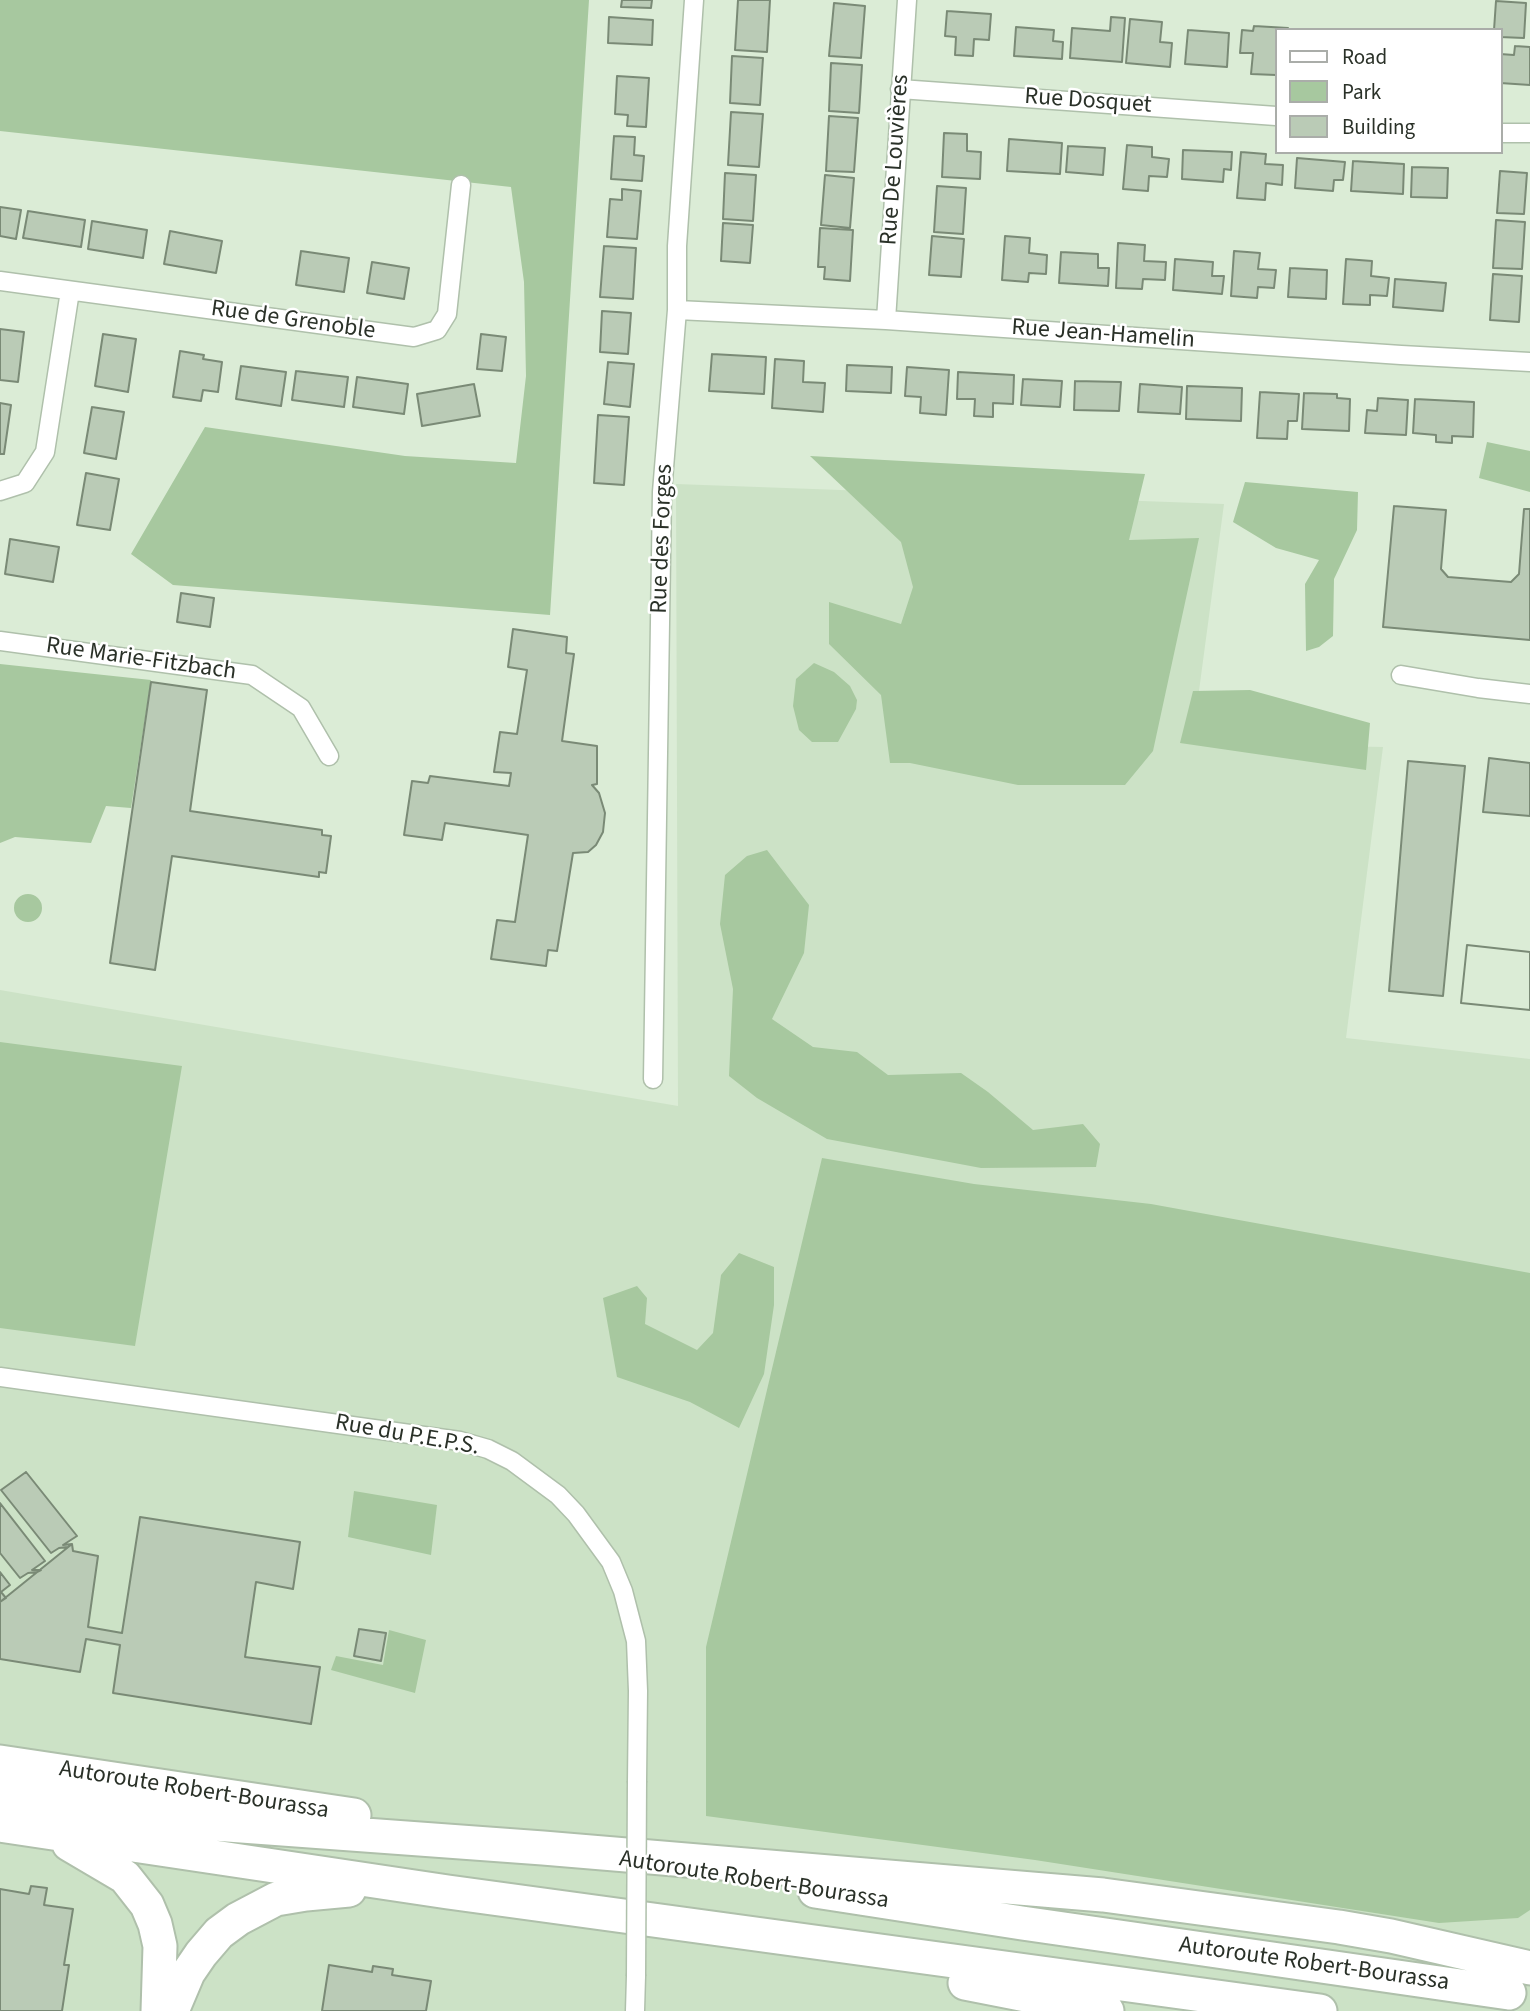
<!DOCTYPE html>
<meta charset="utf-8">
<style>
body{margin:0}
#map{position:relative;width:1530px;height:2011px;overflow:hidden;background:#dbecd6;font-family:"Source Sans 3",sans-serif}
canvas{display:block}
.legend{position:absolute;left:1275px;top:28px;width:228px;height:126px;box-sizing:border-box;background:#fff;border:2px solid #aaada9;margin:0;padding:9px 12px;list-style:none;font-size:21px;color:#2a3128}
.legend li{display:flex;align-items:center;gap:14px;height:35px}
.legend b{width:35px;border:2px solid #aaada9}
</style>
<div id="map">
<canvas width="1530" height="2011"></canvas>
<ul class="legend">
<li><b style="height:9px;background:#fff"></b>Road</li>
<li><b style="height:19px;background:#a7c89f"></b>Park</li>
<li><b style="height:19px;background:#bacbb6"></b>Building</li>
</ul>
</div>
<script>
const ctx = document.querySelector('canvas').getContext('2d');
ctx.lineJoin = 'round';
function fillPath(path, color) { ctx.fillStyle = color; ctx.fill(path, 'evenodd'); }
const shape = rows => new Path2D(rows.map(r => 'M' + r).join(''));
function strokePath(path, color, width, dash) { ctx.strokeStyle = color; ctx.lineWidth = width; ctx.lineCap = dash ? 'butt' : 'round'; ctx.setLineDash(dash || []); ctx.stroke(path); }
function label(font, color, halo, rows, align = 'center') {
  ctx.font = font + ' "Source Sans 3",sans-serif'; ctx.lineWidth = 5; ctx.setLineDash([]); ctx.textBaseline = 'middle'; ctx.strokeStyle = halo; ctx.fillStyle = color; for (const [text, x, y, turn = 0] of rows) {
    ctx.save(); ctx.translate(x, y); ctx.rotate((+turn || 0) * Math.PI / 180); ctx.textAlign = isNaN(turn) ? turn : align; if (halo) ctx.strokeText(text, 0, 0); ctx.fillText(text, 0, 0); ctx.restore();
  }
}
const built = shape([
 [676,484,1224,504,1192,743,1383,747,1346,1038,1530,1059,1530,2011,0,2011,0,990,678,1106]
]);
const green = shape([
 [0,0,589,0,550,615,173,585,131,554,205,427,405,456,516,463,526,376,524,282,511,187,0,131],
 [1487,442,1530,451,1530,492,1479,478],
 [810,456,1145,474,1129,540,1199,538,1153,751,1125,785,1018,785,910,763,890,763,881,695,829,644,829,602,901,624,913,587,901,542],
 [1245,482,1358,492,1357,530,1334,579,1333,636,1319,647,1306,651,1305,584,1319,560,1276,548,1233,522],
 [814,663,834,672,850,686,857,700,856,709,838,742,812,742,799,730,793,706,796,679],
 [0,664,151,680,131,808,106,806,91,843,15,837,0,843],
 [1250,690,1370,723,1366,770,1180,743,1193,691],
 [767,850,809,905,804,953,772,1019,813,1047,857,1052,888,1075,961,1073,988,1092,1033,1130,1083,1124,1100,1144,1096,1167,981,1168,827,1139,757,1098,729,1076,733,989,720,924,725,875,747,856],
 '14 908a14 14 0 1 1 28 0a14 14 0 1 1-28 0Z',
 [0,1042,182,1066,135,1346,0,1328],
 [822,1158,974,1184,1151,1204,1530,1273,1530,1910,1518,1918,1439,1923,1035,1860,706,1816,706,1647],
 [739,1253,774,1267,774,1305,764,1374,739,1428,690,1402,617,1377,603,1298,637,1286,647,1298,645,1324,697,1350,713,1333,721,1275],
 [354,1491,437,1505,431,1555,348,1537],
 [389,1630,426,1640,415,1693,331,1670,336,1656,383,1665]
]);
const building = shape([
 [622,0,652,0,651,8,621,7,622,0],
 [738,0,770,0,767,52,735,50,738,0],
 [1496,1,1526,3,1524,38,1500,37,1500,30,1494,30,1496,1],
 [834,3,865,6,861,58,829,56,834,3],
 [947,11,991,14,989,40,974,39,973,56,955,55,956,37,945,36,947,11],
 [609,17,653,20,652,45,608,43,609,17],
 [1111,17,1125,18,1122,62,1070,58,1072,28,1110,31,1111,17],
 [1130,19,1162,22,1160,42,1172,43,1170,67,1126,63,1130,19],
 [1254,26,1288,28,1287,30,1276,30,1276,75,1251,74,1253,53,1240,53,1242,30,1253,31,1254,26],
 [1016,27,1054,30,1053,41,1063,42,1062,59,1014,56,1016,27],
 [1188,30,1229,33,1227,67,1185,64,1188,30],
 [1515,46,1530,47,1530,85,1500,83,1500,54,1514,55,1515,46],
 [732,56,763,58,760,105,730,103,732,56],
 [831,63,862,65,859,113,829,111,831,63],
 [617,76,649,78,646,127,627,126,628,115,615,114,617,76],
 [731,112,763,114,759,167,728,165,731,112],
 [829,116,858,118,854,172,826,171,829,116],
 [944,133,967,134,967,151,981,152,980,179,942,177,944,133],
 [614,136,635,137,634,155,644,156,642,181,611,179,614,136],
 [1009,139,1062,143,1060,174,1007,171,1009,139],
 [1127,145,1152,147,1152,157,1169,159,1167,177,1149,176,1148,191,1123,189,1127,145],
 [1068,146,1105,148,1103,175,1066,172,1068,146],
 [1183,150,1232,152,1231,170,1224,169,1223,182,1182,179,1183,150],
 [1241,152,1266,154,1265,164,1283,165,1282,185,1266,183,1265,200,1237,198,1241,152],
 [1297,158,1345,162,1343,180,1334,180,1333,191,1295,188,1297,158],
 [1353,161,1404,164,1403,194,1351,191,1353,161],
 [1412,167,1448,168,1447,198,1411,197,1412,167],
 [1500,171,1527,173,1524,214,1497,213,1500,171],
 [725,173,756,175,753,221,723,219,725,173],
 [825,175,854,178,850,228,821,225,825,175],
 [937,186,966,188,963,234,934,232,937,186],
 [622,189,641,191,637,239,607,237,610,199,622,200,622,189],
 [0,207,21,210,16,239,0,236,0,207],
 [28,211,85,220,81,247,23,238,28,211],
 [1496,220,1525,222,1522,269,1493,268,1496,220],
 [92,221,147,230,143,258,88,249,92,221],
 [723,223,753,225,750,263,721,261,723,223],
 [820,228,853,230,850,281,824,279,825,267,818,267,820,228],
 [170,231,222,241,216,273,164,264,170,231],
 [932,236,964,239,961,277,929,275,932,236],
 [1005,236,1030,238,1029,253,1047,255,1046,274,1029,273,1028,282,1002,280,1005,236],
 [1118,243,1145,245,1144,261,1166,262,1165,280,1143,279,1142,289,1116,288,1118,243],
 [604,246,636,248,633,299,600,297,604,246],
 [301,251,349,258,344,292,296,285,301,251],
 [1234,251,1260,253,1258,269,1276,270,1274,288,1258,287,1257,298,1231,296,1234,251],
 [1061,252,1098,254,1098,268,1109,268,1108,286,1059,283,1061,252],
 [1175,259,1213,262,1212,276,1224,276,1222,294,1173,290,1175,259],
 [1346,259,1372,261,1371,276,1389,278,1387,296,1370,295,1370,305,1343,304,1346,259],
 [372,262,409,268,404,299,367,293,372,262],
 [1290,268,1327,270,1326,299,1288,297,1290,268],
 [1493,274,1522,276,1519,322,1490,320,1493,274],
 [1395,279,1446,283,1443,311,1393,307,1395,279],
 [602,311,631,313,628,354,600,352,602,311],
 [0,329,24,332,18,382,0,380,0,329],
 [103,334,136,339,128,392,95,386,103,334],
 [481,334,506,337,502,371,477,369,481,334],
 [180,351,204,355,203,359,222,362,218,392,203,390,201,401,173,397,180,351],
 [712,354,766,357,764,394,709,391,712,354],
 [775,359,804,361,803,382,825,383,823,412,772,408,775,359],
 [608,362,634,364,630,407,604,404,608,362],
 [847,365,892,367,891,393,846,391,847,365],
 [241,366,286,372,281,406,236,399,241,366],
 [907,367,949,370,946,415,920,413,921,397,905,396,907,367],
 [296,371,348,377,344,407,292,400,296,371],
 [958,372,1014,375,1013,404,993,403,993,417,974,416,975,399,957,399,958,372],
 [357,377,408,384,404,414,353,407,357,377],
 [1023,379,1062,381,1060,407,1021,405,1023,379],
 [1075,381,1121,382,1119,411,1074,410,1075,381],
 [474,384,480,416,422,426,417,394,474,384],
 [1140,384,1182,387,1180,414,1138,412,1140,384],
 [1187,386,1242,388,1241,421,1186,419,1187,386],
 [1260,392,1299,394,1297,421,1288,421,1287,439,1257,438,1260,392],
 [1304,393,1337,394,1337,398,1350,399,1349,431,1302,429,1304,393],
 [1378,398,1408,400,1406,435,1365,433,1367,410,1377,411,1378,398],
 [1415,399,1474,402,1473,437,1452,436,1452,443,1436,442,1436,435,1413,433,1415,399],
 [0,403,11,405,4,454,0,454,0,403],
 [92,407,124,412,116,459,84,453,92,407],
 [598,415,629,417,624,485,594,483,598,415],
 [86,473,119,479,110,530,77,525,86,473],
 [1394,506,1446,510,1441,569,1448,577,1511,582,1519,574,1524,509,1530,509,1530,640,1383,627,1394,506],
 [10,539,59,547,53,582,5,574,10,539],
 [181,593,214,598,210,627,177,622,181,593],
 [513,629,567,637,566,653,574,654,562,741,597,746,597,784,592,785,599,793,605,813,603,832,596,845,588,852,573,853,557,951,548,950,546,966,491,959,497,920,515,922,528,835,445,823,442,840,404,835,412,781,428,783,430,776,509,786,511,773,494,772,500,732,517,734,527,670,508,667,513,629],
 [151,682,207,690,190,811,322,830,322,835,331,836,326,873,319,872,319,877,172,856,155,970,110,963,151,682],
 [1489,758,1530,763,1530,816,1483,812,1489,758],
 [1408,761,1465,766,1443,996,1389,991,1408,761],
 [1467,945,1530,952,1530,1010,1461,1003,1467,945],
 [1467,945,1530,952,1530,1010,1461,1003,1467,945],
 [26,1472,77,1536,63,1545,72,1544,68,1547,59,1548,51,1553,1,1490,26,1472],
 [0,1503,45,1561,32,1570,41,1570,37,1572,28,1573,20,1578,0,1553,0,1503],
 [140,1517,300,1542,293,1589,256,1582,245,1657,320,1667,311,1724,113,1693,120,1645,86,1639,80,1672,0,1659,0,1602,72,1544,73,1551,98,1556,88,1627,122,1633,140,1517],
 [0,1572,10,1585,1,1592,6,1598,0,1602,0,1572],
 [359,1629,386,1633,381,1661,354,1656,359,1629],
 [31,1886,47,1888,44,1905,73,1909,64,1965,69,1965,62,2011,0,2011,0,1889,29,1894,31,1886],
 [329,1965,372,1972,373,1966,393,1969,392,1975,431,1981,426,2011,322,2011,329,1965]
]);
const minor = shape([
 [900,89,1276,116],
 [1500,133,1530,133],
 [0,281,414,337,437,330,447,314,461,185],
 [677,310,886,320,1401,355,1530,362],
 [886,320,907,0],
 [0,491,25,483,45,452,70,291],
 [0,641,252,675,301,708,329,756],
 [1401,675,1478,688,1530,694],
 [653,1079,662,492,677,310,677,246,694,0],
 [0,1377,460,1441,488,1449,512,1461,558,1495,576,1514,611,1562,623,1591,636,1641,638,1691,637,1781],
 [635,2011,636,1976]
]);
const motorway = shape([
 [0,1762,354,1815],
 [0,1794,187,1822,543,1848,1103,1895,1339,1927,1391,1936,1530,1968],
 [0,1825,448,1892,1320,2011],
 [69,1844,125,1877,147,1905,155,1924,160,1946,158,2011],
 [815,1891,1022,1923,1509,1993],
 [965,1983,1107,2011],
 [172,2011,188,1973,201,1954,219,1933,238,1919,276,1899,306,1894,349,1890]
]);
const minorBridge = shape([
 [636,1976,637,1781]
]);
const streetNames = [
 ["Rue Dosquet",1088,102,4],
 ["Rue De Louvières",896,160,-86],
 ["Rue de Grenoble",293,321,8],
 ["Rue Jean-Hamelin",1103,335,4],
 ["Rue des Forges",663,539,-88],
 ["Rue Marie-Fitzbach",141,660,8],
 ["Rue du P.E.P.S.",407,1436,10],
 ["Autoroute Robert-Bourassa",194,1791,9],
 ["Autoroute Robert-Bourassa",754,1881,9],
 ["Autoroute Robert-Bourassa",1314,1965,8]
];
fillPath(built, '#cce2c6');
fillPath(green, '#a7c89f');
fillPath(building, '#bacbb6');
strokePath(building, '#7a8a76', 2);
strokePath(minor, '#afc0ab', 21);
strokePath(motorway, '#afc0ab', 37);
strokePath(minor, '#fff', 18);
strokePath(motorway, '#fff', 33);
strokePath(minorBridge, '#afc0ab', 21, []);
strokePath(minorBridge, '#fff', 18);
label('24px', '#2a3128', '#fff', streetNames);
</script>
